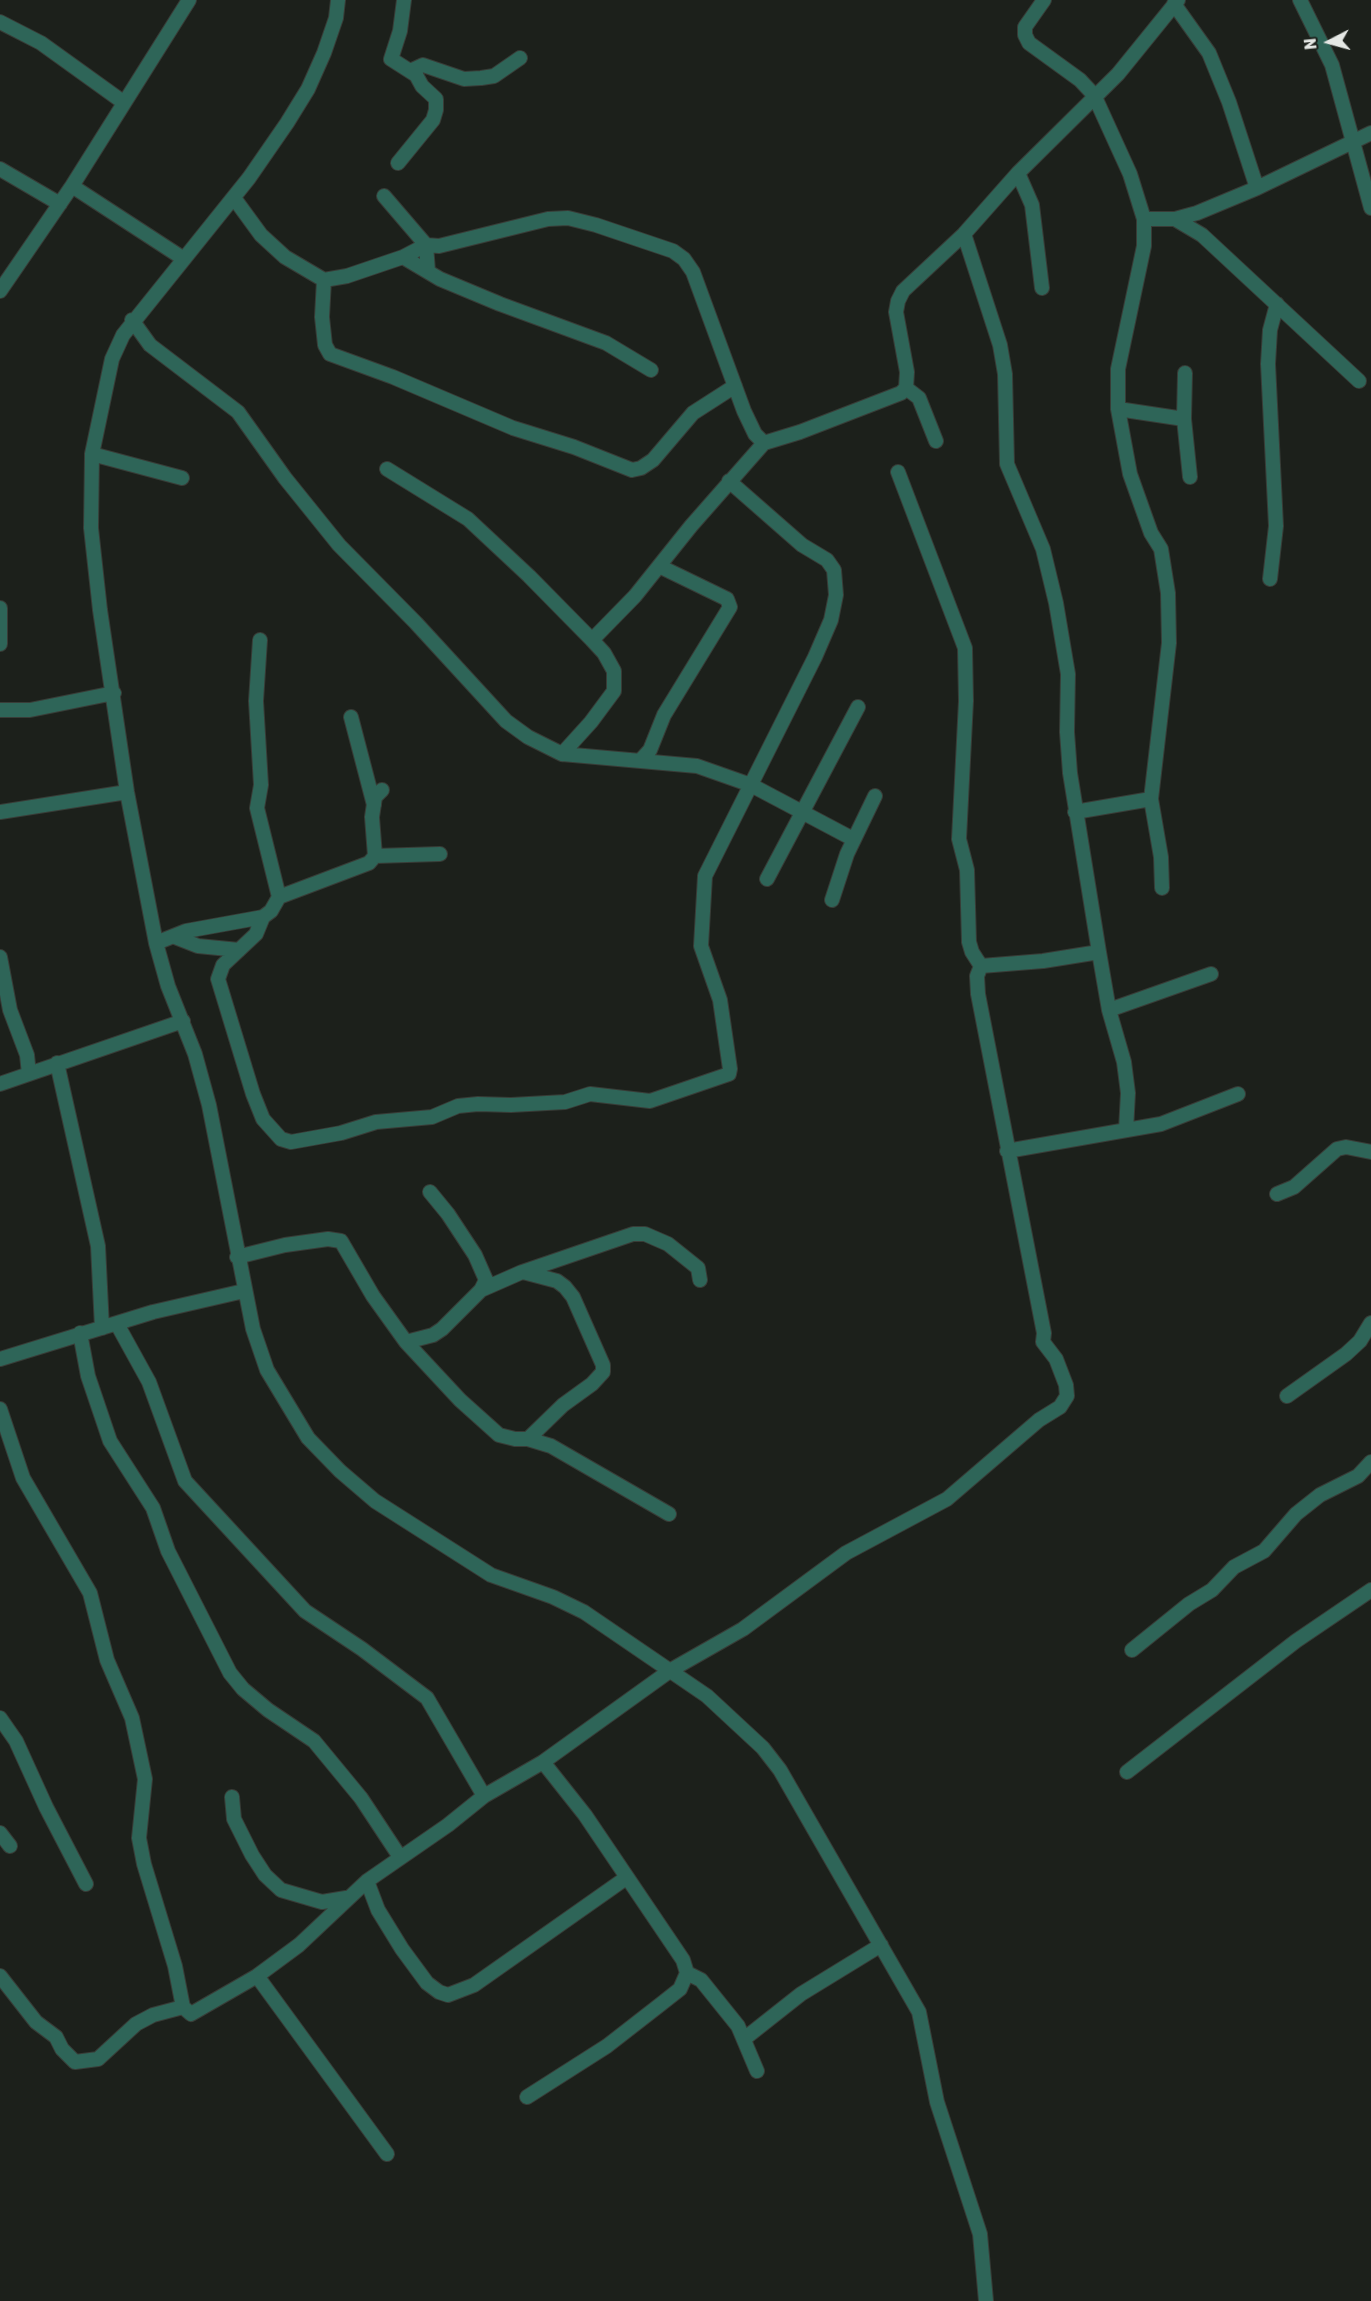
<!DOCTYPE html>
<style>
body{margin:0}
#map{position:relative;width:1371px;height:2301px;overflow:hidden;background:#1c201b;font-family:Rubik,sans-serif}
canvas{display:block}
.north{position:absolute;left:1299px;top:12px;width:60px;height:60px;-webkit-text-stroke:4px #1c201b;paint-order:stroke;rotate:264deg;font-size:16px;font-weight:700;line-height:24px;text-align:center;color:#e4e7e4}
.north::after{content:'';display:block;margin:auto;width:21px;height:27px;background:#e4e7e4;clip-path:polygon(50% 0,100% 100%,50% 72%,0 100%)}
</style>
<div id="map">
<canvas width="1371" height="2301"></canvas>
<div class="north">N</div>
</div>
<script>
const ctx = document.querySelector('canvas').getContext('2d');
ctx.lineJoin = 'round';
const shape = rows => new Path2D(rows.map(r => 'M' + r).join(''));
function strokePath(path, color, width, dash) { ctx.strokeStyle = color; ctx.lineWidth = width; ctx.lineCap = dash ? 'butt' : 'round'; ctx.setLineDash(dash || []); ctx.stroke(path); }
const minor = shape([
 [338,0,336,18,324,53,308,89,287,123,249,178,123,335,112,359,92,454,91,528,100,610,127,792,156,943,168,986,195,1054,209,1105,253,1329,267,1370,308,1438,340,1471,375,1501,491,1575,553,1597,584,1612,707,1696,763,1748,780,1770,919,2012,937,2102,980,2234,986,2301],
 [1044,0,1025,27,1025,35,1029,43,1080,80,1094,95,1130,174,1144,219,1144,246,1118,369,1118,409,1130,474,1151,533,1161,549,1168,593,1169,643,1151,799,1161,857,1162,888],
 [1300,0,1332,65,1371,208],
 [1174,4,1209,53,1229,102,1257,188],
 [0,22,41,43,123,102],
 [410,71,423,65,464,79,481,78,494,76,520,58],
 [398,163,433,120,436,110,436,99,422,86,416,75,391,59,400,31,404,0],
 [0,169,60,204],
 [1018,173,1032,205,1042,288],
 [72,186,184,259],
 [384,196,426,245,428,271],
 [234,198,261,235,285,257,324,280,347,276,403,257,426,245,439,246,548,219,568,218,596,225,673,251,684,259,693,272,744,411,755,434,764,443],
 [1144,219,1175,219,1197,213,1257,188,1371,133],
 [1175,219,1202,235,1359,381],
 [403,257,440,279,500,304,606,343,651,370],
 [324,280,322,317,325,345,330,354,393,377,513,428,574,447,632,470,641,468,653,460,693,413,735,386],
 [0,291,72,186,189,0],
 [132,320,150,345,238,412,285,478,339,545,416,623,506,721,528,737,562,754,591,722,614,691,614,671,604,653,592,640,635,596,691,526,764,443,800,432,901,393,906,388,907,372,896,312,898,301,903,291,964,234,1018,173,1118,74,1178,0],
 [1185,373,1184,419,1190,477],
 [906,388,919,398,936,441],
 [1118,409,1184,419],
 [92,454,182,478],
 [387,469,468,519,529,576,592,640],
 [898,472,965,648,966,701,959,839,967,870,969,942,972,952,981,966],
 [1270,579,1276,526,1268,364,1270,330,1277,304],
 [0,608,0,644],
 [260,640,256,701,261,785,257,808,279,897],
 [0,710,30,710,114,693],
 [351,717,374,805],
 [562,754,697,766,751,785,853,839],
 [640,761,650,750,664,715,730,607,727,599,659,566],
 [0,812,127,792],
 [1075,812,1151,799],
 [375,856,440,854],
 [767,879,858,707],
 [832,900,847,854,875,796],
 [263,917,256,934,223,965,218,979,253,1094,263,1119,281,1139,291,1142,341,1133,376,1122,432,1117,458,1106,478,1104,511,1105,565,1102,590,1094,650,1101,729,1074,730,1069,720,1000,701,946,705,876,815,657,831,620,836,595,834,570,827,560,802,545,729,481],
 [175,937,198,946,239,950],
 [156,943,186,931,263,917,271,911,279,897,369,863,375,856,372,817,375,797,382,790],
 [1099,952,1109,1010,1124,1062,1128,1093,1126,1130],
 [0,957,10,1010,27,1055,29,1074],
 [1109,1010,1211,974],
 [57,1063,98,1246,102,1328],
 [0,1084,183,1021],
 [1007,1151,1161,1124,1238,1094],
 [1277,1194,1294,1187,1337,1149,1346,1147,1371,1152],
 [237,1257,285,1245,328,1239,341,1241,373,1296,406,1342,460,1400,499,1435,515,1439,528,1439,551,1446,669,1514],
 [523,1272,557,1281,565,1287,573,1297,603,1365,603,1372,592,1384,563,1405,528,1439],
 [481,1290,522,1272,633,1234,645,1234,668,1244,698,1268,700,1280],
 [117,1324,149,1382,185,1481,305,1611,362,1649,427,1698,484,1796],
 [80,1333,88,1376,110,1441,153,1508,168,1551,230,1673,243,1689,268,1710,314,1741,361,1798,400,1857],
 [406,1342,433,1335,442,1329,481,1290,486,1280,475,1255,448,1214,430,1192],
 [0,1359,153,1312,244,1291],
 [1287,1396,1346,1354,1360,1341,1371,1323],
 [0,1409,23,1478,90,1593,107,1660,132,1718,145,1779,139,1838,144,1864,175,1966,183,2007,191,2014,257,1976,299,1945,367,1881,448,1825,484,1796,543,1762,671,1670,743,1629,846,1553,947,1499,1039,1420,1060,1407,1067,1396,1066,1385,1056,1359,1043,1342,1044,1333,978,994,977,976,981,966,1043,961,1099,952,1070,773,1067,732,1068,674,1056,603,1043,549,1007,464,1005,374,1000,345,964,234],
 [1132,1650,1189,1604,1212,1590,1234,1567,1264,1551,1296,1514,1320,1495,1358,1476,1371,1462],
 [0,1718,16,1741,46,1807,86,1884],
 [1127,1772,1296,1641,1371,1590],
 [232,1797,234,1819,252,1855,265,1875,281,1890,322,1902,346,1898],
 [0,1833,10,1846],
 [367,1881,378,1910,402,1949,427,1983,439,1992,448,1995,474,1985,626,1878],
 [687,1973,701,1980,738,2026,757,2071],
 [0,1976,36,2022,56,2037,62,2049,75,2062,98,2059,136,2024,153,2015,183,2007],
 [257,1976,387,2154],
 [744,2039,801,1994,881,1945],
 [527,2097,607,2046,661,2004,680,1989,687,1973,683,1960,585,1815,543,1762]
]);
strokePath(minor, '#383c37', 16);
strokePath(minor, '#2e6558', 14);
</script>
